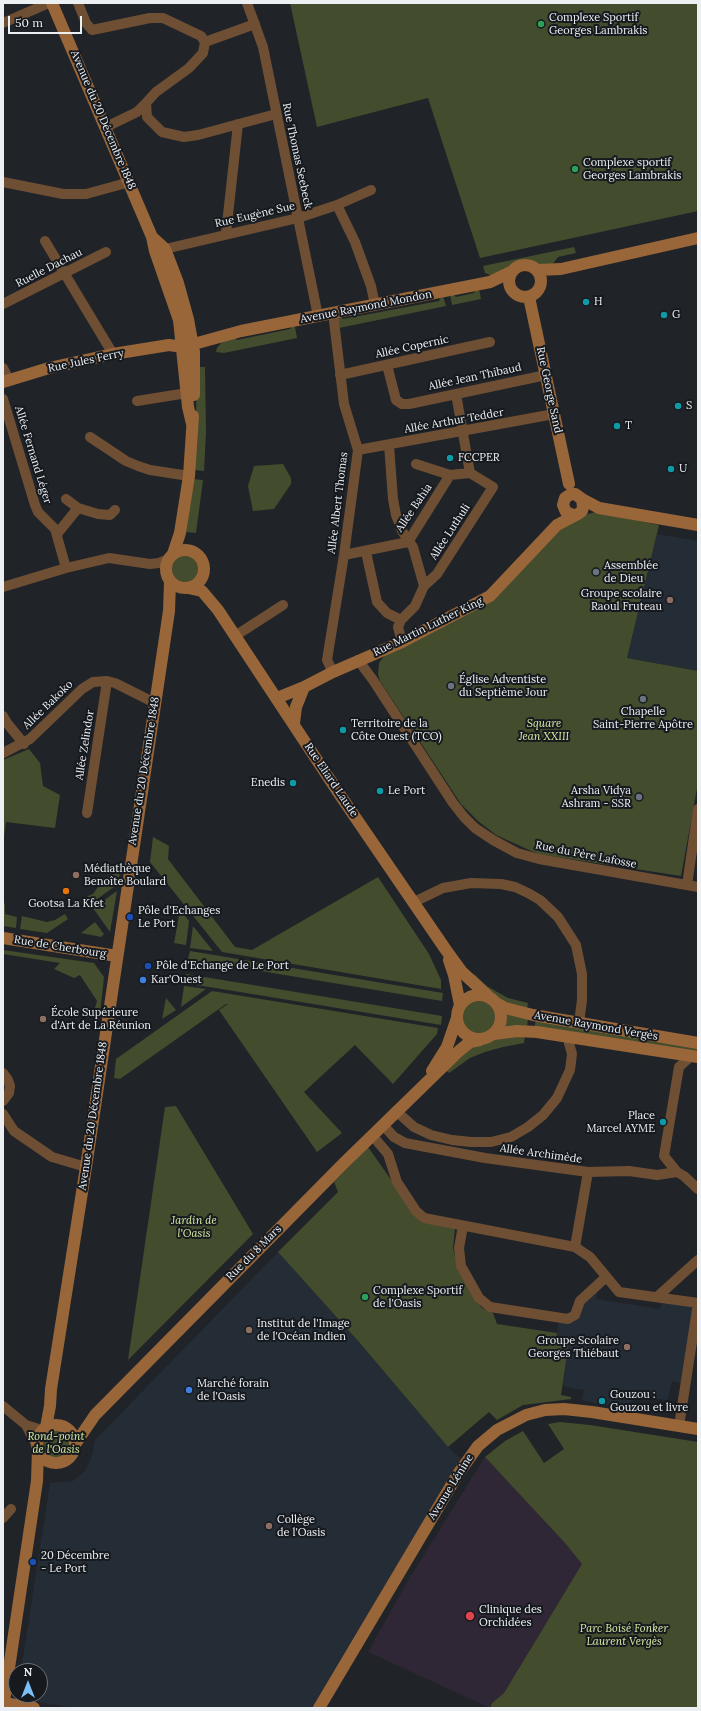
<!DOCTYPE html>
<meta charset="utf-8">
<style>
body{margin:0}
#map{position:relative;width:701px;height:1711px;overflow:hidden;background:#202428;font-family:Lora,serif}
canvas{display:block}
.frame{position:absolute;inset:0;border:4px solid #edf0f3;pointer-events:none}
.north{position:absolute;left:8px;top:1663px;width:40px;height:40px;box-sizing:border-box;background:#161a1f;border:1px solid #6c7074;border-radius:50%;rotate:0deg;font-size:11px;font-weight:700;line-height:16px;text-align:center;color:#edf0f3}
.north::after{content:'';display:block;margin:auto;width:14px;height:18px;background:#7abff8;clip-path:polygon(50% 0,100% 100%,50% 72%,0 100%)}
.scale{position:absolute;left:8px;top:16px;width:74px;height:18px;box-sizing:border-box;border:2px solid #edf0f3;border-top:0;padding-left:5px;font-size:12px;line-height:14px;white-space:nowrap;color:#edf0f3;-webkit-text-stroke:3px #161a1f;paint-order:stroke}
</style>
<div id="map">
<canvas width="701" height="1711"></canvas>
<div class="frame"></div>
<div class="north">N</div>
<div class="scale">50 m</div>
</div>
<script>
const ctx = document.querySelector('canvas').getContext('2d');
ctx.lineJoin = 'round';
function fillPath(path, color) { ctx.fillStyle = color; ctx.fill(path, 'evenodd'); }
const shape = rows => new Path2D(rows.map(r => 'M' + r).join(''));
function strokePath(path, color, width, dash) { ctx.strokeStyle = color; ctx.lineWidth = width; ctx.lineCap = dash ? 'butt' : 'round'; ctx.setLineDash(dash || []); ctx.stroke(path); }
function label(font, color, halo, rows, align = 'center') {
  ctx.font = font + ' Lora,serif'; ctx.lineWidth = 4; ctx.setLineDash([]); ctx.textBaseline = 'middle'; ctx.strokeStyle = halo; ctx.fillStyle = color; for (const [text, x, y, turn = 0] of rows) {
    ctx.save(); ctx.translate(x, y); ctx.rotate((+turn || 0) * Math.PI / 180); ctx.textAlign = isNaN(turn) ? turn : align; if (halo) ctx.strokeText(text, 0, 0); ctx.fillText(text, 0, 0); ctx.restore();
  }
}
const built = shape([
 [657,534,698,541,698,671,627,658],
 [278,1252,359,1342,448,1447,462,1460,313,1708,75,1708,39,1702,33,1695,40,1695,40,1671,21,1671,50,1483,73,1481,85,1471,92,1456,95,1440],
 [593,1292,597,1293,596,1299,660,1309,662,1301,693,1307,681,1383,672,1381,668,1398,666,1400,640,1396,623,1407,584,1401,582,1399,584,1390,565,1387,563,1384,569,1341,556,1339,559,1322,570,1323,580,1315,581,1304]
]);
const medical = shape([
 [485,1457,567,1544,583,1564,504,1693,492,1703,490,1708,368,1652,409,1579]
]);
const green = shape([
 [290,3,698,3,698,211,480,258,428,98,317,127],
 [574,247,576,253,558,257,552,265,538,265,525,262,519,263,493,276,485,273,483,266],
 [476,289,479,289,481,299,452,305,450,295,453,294,456,297,474,293],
 [443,296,446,306,339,328,337,317,340,317,343,319,439,301,441,297],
 [292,326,295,327,297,338,224,353,216,352,217,348,222,342,235,337,237,340,290,329],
 [197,367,205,367,206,432,204,471,195,470],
 [283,464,291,478,291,484,274,509,253,511,248,486,254,466],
 [193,479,203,480,196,533,186,532],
 [595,512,659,525,627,658,698,671,698,783,681,876,538,854,496,835,478,821,461,804,380,681,378,674,379,663,384,656,487,604,559,529,569,520],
 '166 570a19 19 0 1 1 38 0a19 19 0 1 1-38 0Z',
 [29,749,40,763,43,786,60,795,55,828,6,822,3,845,3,760],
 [153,837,169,846,168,859,235,947,252,950,378,877,429,954,441,980,441,989,222,952,150,862],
 [112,871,120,871,118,884,89,905,86,900,88,896,93,894,103,880,110,875],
 [117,891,110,932,93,908],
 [3,902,5,904,5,914,17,917,16,928,3,926],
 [180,910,189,921,186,945,174,943],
 [65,914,68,919,47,933,20,929,22,916,47,922,55,920],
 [95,922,104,934,101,937,81,933],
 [193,926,213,951,190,948],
 [3,950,94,963,104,977,100,1014,94,1011,97,1001,80,975,74,978,54,969,60,963,3,954],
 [190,951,443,993,442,1001,188,959],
 [186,974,442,1016,441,1025,185,983],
 [474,974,487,986,499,993,508,998,528,1003,527,1009,509,1005,485,989,472,976],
 [184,986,206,989,181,1007],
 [212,991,438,1028,437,1034,393,1084,355,1045,304,1092,342,1133,317,1152,219,1010,228,1004,226,1004,120,1079,114,1078,116,1059],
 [166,998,176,1010,162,1019],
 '462 1017a17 17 0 1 1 34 0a17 17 0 1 1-34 0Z',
 [505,1013,528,1019,527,1027,504,1030],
 [536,1020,698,1046,698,1054,534,1028],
 [525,1036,524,1043,503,1047,485,1052,470,1058,449,1073,445,1069,467,1048,482,1042,499,1038],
 [176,1106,253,1234,128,1360,165,1107],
 [368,1147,420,1221,455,1228,453,1248,457,1266,475,1300,482,1308,493,1313,497,1324,557,1333,556,1339,569,1341,561,1395,571,1397,571,1399,523,1405,497,1420,489,1412,448,1447,359,1342,278,1252,338,1192,334,1182],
 [560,1422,590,1425,698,1442,698,1708,490,1708,492,1703,504,1693,582,1564,566,1544,485,1457,505,1441,523,1431,544,1463,564,1449,548,1424],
 '38 1444a19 19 0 1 1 38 0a19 19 0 1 1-38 0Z'
]);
const street = shape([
 [78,3,86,23,92,30,150,18,163,18,201,36,205,42],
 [247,3,263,47,318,316],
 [3,23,49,3],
 [255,24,205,42,203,53,189,68,156,92,146,103,147,117,162,132,184,137,198,135,276,114],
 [106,127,137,112,146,103],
 [3,182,63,194,86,194,130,182],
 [337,205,355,242,371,286,375,305],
 [226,233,238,124],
 [45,241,113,354],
 [165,249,298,218,337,205,371,190],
 [3,304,106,252],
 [387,365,396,400,402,404,409,404,546,375],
 [3,368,9,380],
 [340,375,490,342],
 [456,394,470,473],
 [3,399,35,505,38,512,55,529,66,568],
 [137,401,187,393],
 [90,437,126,461,138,466,150,470,189,476],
 [389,445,393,499,396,515,402,531,413,547,424,586,415,606,401,620,398,627,402,642],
 [358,450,554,414],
 [416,464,450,475,470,473,493,487,437,574,424,586],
 [66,499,78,508,98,514,110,515,115,510],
 [57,534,78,508],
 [366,552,377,602,387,613,401,620],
 [344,555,408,542,450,475],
 [3,587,66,568,109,558,150,564,159,563,169,559],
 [235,636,283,605],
 [358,660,373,680,453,803,464,817,475,828,493,840,517,853,539,859,698,887],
 [333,672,327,660,344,555,358,450,344,404,333,313],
 [3,716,7,723,24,744],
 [3,753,30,739,82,689,93,682,107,681,115,683,155,703],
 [87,813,107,681],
 [687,885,698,809],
 [414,902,443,888,471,883,501,884,515,887,528,893,540,900,558,917,576,945,582,974,582,1000,579,1023],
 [3,1073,8,1080,10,1086,9,1093,3,1101],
 [396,1111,414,1127,431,1135,452,1140,471,1142,491,1142,511,1137,528,1127,543,1115,557,1098,570,1070,572,1054,567,1036],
 [3,1114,14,1131,52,1157,86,1167],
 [383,1125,394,1137,405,1143,485,1158,588,1172,629,1171,657,1175,677,1172,684,1176,698,1189],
 [372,1135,388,1154,397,1182,416,1211,424,1218,575,1247,590,1257,619,1292,698,1303],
 [677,1172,664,1156,679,1067,691,1056],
 [463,1226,459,1248,461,1266,479,1298,490,1307,568,1319,575,1315,580,1301,606,1277],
 [575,1247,588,1172],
 [657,1297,698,1260],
 [3,1406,26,1425,42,1430],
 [26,1425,37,1446],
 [679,1426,698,1303],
 [3,1518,11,1509]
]);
const secondary = shape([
 [52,3,152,237,155,251,179,320,188,407,192,424],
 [152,237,165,249,178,283,188,319,194,352,194,395],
 '509 281a16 16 0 1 1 32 0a16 16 0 1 1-32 0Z',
 [537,270,561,269,698,238],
 [529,297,569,484],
 [3,382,49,368,113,354,169,345,183,347,241,331,490,282,513,271],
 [582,499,599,508,698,525],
 '166 569a19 19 0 1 1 38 0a19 19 0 1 1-38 0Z',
 [173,554,180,533,189,476,193,416],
 [188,588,202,591,218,610,340,795,446,950,462,972,489,997],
 [277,698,304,687,333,672,402,642,490,596,557,525,578,514,582,511,583,507,582,499,575,494,571,494,565,498,563,505,566,512,574,515],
 [294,723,296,707,304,687],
 [3,938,117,956],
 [449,960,454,975,460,1005],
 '457 1017a22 22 0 1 1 44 0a22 22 0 1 1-44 0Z',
 [496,1003,505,1008,533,1015,698,1043],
 [494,1034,517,1031,537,1032,698,1057],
 [432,1071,447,1047,457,1018],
 '37 1444a19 19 0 1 1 38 0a19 19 0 1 1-38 0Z',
 [46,1427,50,1406,51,1389,86,1167,169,611,170,582],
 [76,1443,95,1415,344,1163,459,1051,470,1042,480,1040],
 [4,1703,34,1708],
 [3,1708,37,1481,38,1450],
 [319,1708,458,1474,478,1446,497,1430,526,1415,545,1410,564,1409,592,1412,698,1429]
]);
const markers = [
 [541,24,4,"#2e9e5b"],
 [575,169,4,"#2e9e5b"],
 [586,302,4,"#0f9aa8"],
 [664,315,4,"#0f9aa8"],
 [678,406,4,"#0f9aa8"],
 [617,426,4,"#0f9aa8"],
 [450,458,4,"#0f9aa8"],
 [671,469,4,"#0f9aa8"],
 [596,572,4,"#6b7280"],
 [670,600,4,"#8d6e63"],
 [451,686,4,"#6b7280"],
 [643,699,4,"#6b7280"],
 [343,730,4,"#0f9aa8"],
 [293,783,4,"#0f9aa8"],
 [380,791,4,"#0f9aa8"],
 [639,797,4,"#6b7280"],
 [76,875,4,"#8d6e63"],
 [66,891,4,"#e8710a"],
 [130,917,4,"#1a4fb4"],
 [148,966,4,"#1a4fb4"],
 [143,980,4,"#3f7fe0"],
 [43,1019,4,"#8d6e63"],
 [663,1122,4,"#0f9aa8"],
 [365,1297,4,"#2e9e5b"],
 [249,1330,4,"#8d6e63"],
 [627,1347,4,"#8d6e63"],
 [189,1390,4,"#3f7fe0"],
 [602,1401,4,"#0f9aa8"],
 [269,1526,4,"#8d6e63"],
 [33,1562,4,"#1a4fb4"],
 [470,1616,5,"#e0444e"]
];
const poiNames = [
 ["Complexe Sportif",549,18],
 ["Georges Lambrakis",549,31],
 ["Complexe sportif",583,163],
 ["Georges Lambrakis",583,176],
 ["H",594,302],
 ["G",672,315],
 ["S",686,406],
 ["T",625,426],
 ["FCCPER",458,458],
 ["U",679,469],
 ["Assemblée",604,566],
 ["de Dieu",604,579],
 ["Groupe scolaire",662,594,"right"],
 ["Raoul Fruteau",662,607,"right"],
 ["Église Adventiste",459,680],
 ["du Septième Jour",459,693],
 ["Chapelle",643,712,"center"],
 ["Saint-Pierre Apôtre",643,725,"center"],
 ["Territoire de la",351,724],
 ["Côte Ouest (TCO)",351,737],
 ["Enedis",285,783,"right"],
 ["Le Port",388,791],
 ["Arsha Vidya",631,791,"right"],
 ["Ashram - SSR",631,804,"right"],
 ["Médiathèque",84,869],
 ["Benoîte Boulard",84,882],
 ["Gootsa La Kfet",66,904,"center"],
 ["Pôle d'Echanges",138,911],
 ["Le Port",138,924],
 ["Pôle d'Echange de Le Port",156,966],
 ["Kar'Ouest",151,980],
 ["École Supérieure",51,1013],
 ["d'Art de La Réunion",51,1026],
 ["Place",655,1116,"right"],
 ["Marcel AYME",655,1129,"right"],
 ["Complexe Sportif",373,1291],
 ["de l'Oasis",373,1304],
 ["Institut de l'Image",257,1324],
 ["de l'Océan Indien",257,1337],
 ["Groupe Scolaire",619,1341,"right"],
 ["Georges Thiébaut",619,1354,"right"],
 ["Marché forain",197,1384],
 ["de l'Oasis",197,1397],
 ["Gouzou :",610,1395],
 ["Gouzou et livre",610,1408],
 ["Collège",277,1520],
 ["de l'Oasis",277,1533],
 ["20 Décembre",41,1556],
 ["- Le Port",41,1569],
 ["Clinique des",479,1610],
 ["Orchidées",479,1623]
];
const streetNames = [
 ["Avenue du 20 Décembre 1848",103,120,67],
 ["Rue Thomas Seebeck",297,156,78],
 ["Rue Eugène Sue",255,215,-13],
 ["Ruelle Dachau",49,268,-27],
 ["Avenue Raymond Mondon",366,307,-11],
 ["Allée Copernic",412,347,-12],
 ["Rue Jules Ferry",86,361,-12],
 ["Allée Jean Thibaud",475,377,-12],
 ["Rue George Sand",549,390,78],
 ["Allée Arthur Tedder",454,421,-10],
 ["Allée Fernand Léger",33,455,73],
 ["Allée Albert Thomas",338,503,-83],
 ["Allée Bahia",414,508,-56],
 ["Allée Luthuli",450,532,-57],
 ["Rue Martin Luther King",428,627,-26],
 ["Allée Bakoko",48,705,-44],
 ["Allée Zelindor",85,745,-81],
 ["Avenue du 20 Décembre 1848",144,771,-81],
 ["Rue Eliard Laude",331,780,56],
 ["Rue du Père Lafosse",586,855,11],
 ["Rue de Cherbourg",60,947,9],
 ["Avenue Raymond Vergès",596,1026,10],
 ["Avenue du 20 Décembre 1848",93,1116,-82],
 ["Allée Archimède",541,1154,8],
 ["Rue du 8 Mars",254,1253,-45],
 ["Avenue Lénine",451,1487,-58]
];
const parkNames = [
 ["Square",544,724],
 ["Jean XXIII",544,737],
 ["Jardin de",194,1221],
 ["l'Oasis",194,1234],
 ["Rond-point",56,1437],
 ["de l'Oasis",56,1450],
 ["Parc Boisé Fonker",624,1629],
 ["Laurent Vergès",624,1642]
];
fillPath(built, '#242c36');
fillPath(medical, '#2f2736');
fillPath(green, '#434c2c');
strokePath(street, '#6f4f34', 10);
strokePath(secondary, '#99663a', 12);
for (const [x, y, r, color] of markers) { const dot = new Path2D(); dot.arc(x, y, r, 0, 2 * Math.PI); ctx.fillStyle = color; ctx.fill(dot); strokePath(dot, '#161a1f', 1.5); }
label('11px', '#edf0f3', '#161a1f', poiNames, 'left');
label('11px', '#edf0f3', '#161a1f', streetNames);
label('italic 11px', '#d9efa3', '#161a1f', parkNames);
</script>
